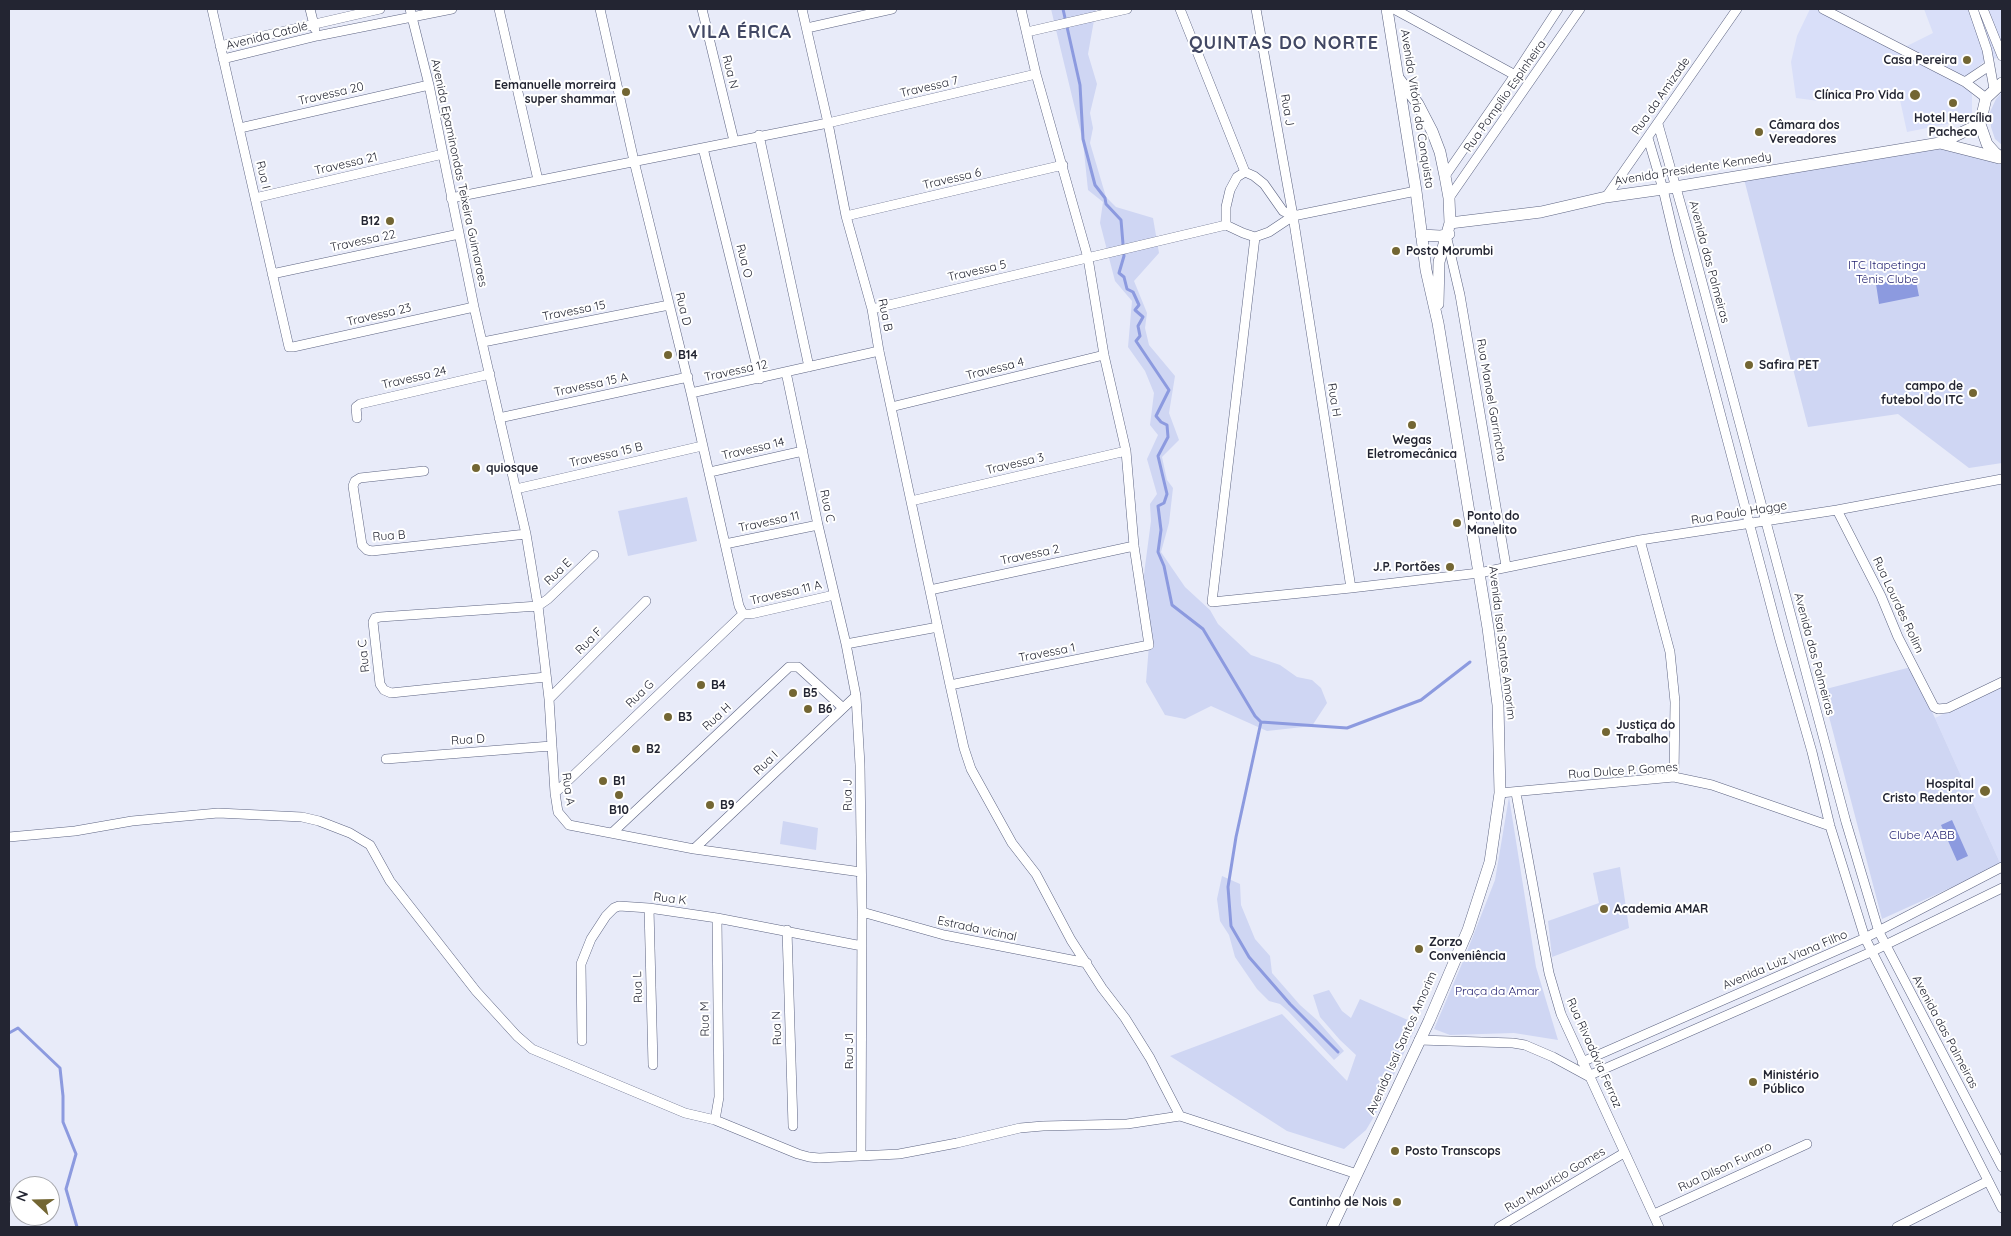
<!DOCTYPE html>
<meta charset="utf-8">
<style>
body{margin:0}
#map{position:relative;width:2011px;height:1236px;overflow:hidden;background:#e8ebf9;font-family:Quicksand,sans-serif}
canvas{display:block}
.frame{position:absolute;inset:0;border:10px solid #232532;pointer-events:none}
.north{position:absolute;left:10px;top:1176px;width:50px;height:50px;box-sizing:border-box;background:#fff;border:1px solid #a7a8ad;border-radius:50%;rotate:291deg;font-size:14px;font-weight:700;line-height:20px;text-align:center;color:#232532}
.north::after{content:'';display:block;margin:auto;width:18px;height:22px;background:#736633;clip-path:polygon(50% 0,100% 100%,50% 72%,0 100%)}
</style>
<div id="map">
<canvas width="2011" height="1236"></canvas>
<div class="frame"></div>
<div class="north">N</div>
</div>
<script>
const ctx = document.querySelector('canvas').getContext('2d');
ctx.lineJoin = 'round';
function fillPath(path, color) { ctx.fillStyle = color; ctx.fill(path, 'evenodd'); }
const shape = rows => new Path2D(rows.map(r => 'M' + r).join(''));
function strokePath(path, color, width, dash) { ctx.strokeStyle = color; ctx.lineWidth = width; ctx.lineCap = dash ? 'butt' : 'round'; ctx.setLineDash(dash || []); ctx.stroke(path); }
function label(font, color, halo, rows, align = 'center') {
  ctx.font = font + ' Quicksand,sans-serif'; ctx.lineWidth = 4; ctx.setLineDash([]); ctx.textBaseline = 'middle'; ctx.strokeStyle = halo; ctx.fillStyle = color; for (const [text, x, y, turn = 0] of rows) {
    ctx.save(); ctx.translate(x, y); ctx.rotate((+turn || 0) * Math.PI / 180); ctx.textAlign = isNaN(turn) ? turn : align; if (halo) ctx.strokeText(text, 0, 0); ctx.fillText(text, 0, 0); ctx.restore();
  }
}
const built = shape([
 [1810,9,1832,9,1905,47,1933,33,1924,9,2002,9,2002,57,1986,60,1968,75,1972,93,1972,119,1907,132,1898,91,1819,101,1796,98,1791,62,1797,36],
 [2002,686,2002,864,2001,865,1935,718]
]);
const green = shape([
 [1051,9,1096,9,1088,54,1097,84,1090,113,1093,128,1090,143,1106,197,1116,207,1153,218,1159,253,1134,281,1147,313,1145,328,1149,345,1175,376,1169,413,1179,440,1162,457,1167,480,1173,488,1169,523,1161,552,1185,587,1210,610,1218,624,1251,655,1280,665,1297,677,1312,680,1321,688,1327,703,1312,726,1267,731,1211,706,1185,719,1165,715,1146,682,1149,645,1143,632,1144,574,1151,521,1150,504,1157,494,1147,459,1158,435,1150,425,1154,393,1145,371,1128,347,1132,301,1115,281,1100,223,1103,202,1088,190,1083,142],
 [2002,92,2002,145,1995,139,1991,127,1990,112,1996,99],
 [1946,144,2002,162,2002,463,1969,468,1898,414,1808,427,1744,179],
 [687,497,697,541,628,556,618,511],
 [1911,667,1935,718,2001,865,1882,919,1822,690],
 [1509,797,1536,967,1558,1040,1514,1033,1450,1035,1434,1029,1464,959,1495,880],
 [783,821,818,828,816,850,780,844],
 [1620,867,1629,928,1552,957,1548,921,1599,903,1593,873],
 [1222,876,1240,884,1241,905,1255,939,1270,956,1272,973,1300,1005,1317,1020,1344,1051,1334,1060,1288,1011,1280,1004,1269,1001,1257,989,1235,957,1229,935,1220,921,1217,899],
 [1329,990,1342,1011,1351,1018,1360,999,1417,1024,1379,1108,1366,1130,1344,1149,1287,1131,1170,1056,1282,1014,1347,1081,1356,1055,1340,1040,1320,1017,1313,995]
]);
const water = shape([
 [1915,276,1919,296,1879,304,1876,284],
 [1952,820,1968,856,1957,861,1941,825]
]);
const stream = shape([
 [1063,9,1080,85,1083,139,1095,185,1105,198,1106,204,1121,220,1124,256,1119,273,1124,277,1127,289,1133,292,1139,305,1135,310,1143,317,1138,326,1140,336,1136,341,1169,390,1156,416,1161,422,1167,425,1168,437,1158,456,1167,494,1164,503,1158,506,1161,530,1158,552,1164,566,1172,605,1203,629,1255,716,1261,722,1347,728,1421,700,1470,662],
 [1261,722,1236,837,1228,887,1231,926,1249,957,1290,1004,1338,1052],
 [9,1033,18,1028,60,1068,63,1096,63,1122,76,1154,66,1189,77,1227]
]);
const street = shape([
 [212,9,289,347,293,347,474,307],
 [310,9,315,29],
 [410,9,429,85,474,307,526,534,538,606,549,699,555,793,558,812,569,825,694,849,861,872],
 [499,9,538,180],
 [600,9,634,161,691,393,739,606,743,614],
 [702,9,734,141],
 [802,9,828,123,846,216,872,309,879,351,950,685,964,748,971,769,1012,843,1036,874,1071,940,1102,988,1125,1018,1150,1058,1180,1116,1357,1174],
 [1180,9,1245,172,1254,176,1264,184,1283,211,1293,216],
 [1256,9,1293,216,1351,588],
 [1394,9,1515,75],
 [1823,9,1965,82,1986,98],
 [1973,9,1987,50,1994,89],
 [1983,9,2002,56],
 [807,28,892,9],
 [1027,32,1127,9],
 [220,46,380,9],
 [223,59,317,36,452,9],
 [1965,82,1989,66],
 [1658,124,1693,248,1846,822,1879,932,2002,1167],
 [240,128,429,85],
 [759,135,809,367],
 [1648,138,1663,189,1678,253,1780,640,1812,752,1830,826,1865,938,2002,1208],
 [703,148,760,379],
 [1445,176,1515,75,1558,9],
 [1606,197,1737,9],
 [255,198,443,154],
 [451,198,828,123,1036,74],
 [1449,198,1580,9],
 [846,216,1063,165],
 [1226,225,1226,207,1230,190,1237,177,1245,172],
 [1255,237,1212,602,1351,588,1479,573,1640,540,1837,510,2002,479],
 [1447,239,1460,295,1506,566],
 [272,274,459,234],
 [872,309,1226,225,1243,233,1255,237,1269,232,1293,216,1416,191],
 [483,342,669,305],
 [786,372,818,525,846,644,856,696,860,765,862,912,861,1156],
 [691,393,879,351],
 [891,407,1104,355],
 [357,418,356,407,360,404,490,374],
 [499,418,688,377],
 [424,471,360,478,355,481,353,486,362,545,367,550,372,551,526,534],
 [710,472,803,451],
 [516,489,702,446],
 [911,501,1126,451],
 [1837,510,1881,596,1898,637,1934,707,1938,709,1948,708,2002,682],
 [1640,540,1670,652,1675,702,1674,777],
 [725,544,818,525],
 [930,590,1134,546],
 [743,614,751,614,834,595],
 [846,644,938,627],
 [546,677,391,693,384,690,380,684,373,622,375,618,380,617,538,606,548,599,594,555],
 [950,685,1149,645,1134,546,1126,451,1104,355,1088,258,1036,74,1021,9],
 [549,699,646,601],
 [386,759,551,746],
 [555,793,743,614],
 [1500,793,1674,777,1712,785,1830,826],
 [1516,793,1549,973,1561,1014,1659,1227],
 [613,832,789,667,798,667,842,707],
 [9,837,75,831,132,821,218,813,302,817,319,821,350,833,370,845,390,881,476,991,517,1036,532,1049,685,1113,715,1120,798,1154,809,1157,819,1158,899,1154,957,1143,1020,1128,1043,1126,1127,1124,1180,1116],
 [694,849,856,696],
 [649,908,653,1065],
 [862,912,944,935,1087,963],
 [787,930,793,1126],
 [1419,1040,1513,1043,1525,1045,1553,1057,1588,1076],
 [582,1041,581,964,591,939,606,916,614,908,619,906,649,908,717,918,862,946],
 [1582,1062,1865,938,2002,867],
 [1588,1076,1871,952,2002,888],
 [715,1120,719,1097,717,918],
 [1654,1214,1807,1144],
 [1499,1227,1624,1153],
 [1897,1227,1988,1181]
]);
const secondary = shape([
 [1399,79,1418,104,1432,131,1440,152,1445,176,1449,198,1450,223,1439,262,1438,304],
 [2002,83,1986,98,1980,124,1987,144,1995,153,2002,158],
 [1940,143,1999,158],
 [1450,223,1541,212,1606,197,1663,189,1940,143,1980,124],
 [1421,235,1440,236,1449,234],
 [1332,1227,1429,1021,1468,930,1490,862,1500,793,1498,705,1488,628,1438,323,1426,270,1416,191,1387,9]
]);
const markers = [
 [1967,60,5,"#736633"],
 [626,92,5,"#736633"],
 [1915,95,6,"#736633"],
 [1953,103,5,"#736633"],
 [1759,132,5,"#736633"],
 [390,221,5,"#736633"],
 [1396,251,5,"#736633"],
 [668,355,5,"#736633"],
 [1749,365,5,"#736633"],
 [1973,393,5,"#736633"],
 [1412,425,5,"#736633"],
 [476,468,5,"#736633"],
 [1457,523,5,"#736633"],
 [1450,567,5,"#736633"],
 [701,685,5,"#736633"],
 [793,693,5,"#736633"],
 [808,709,5,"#736633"],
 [668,717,5,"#736633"],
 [1606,732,5,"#736633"],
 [636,749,5,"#736633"],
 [603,781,5,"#736633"],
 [1985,791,6,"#736633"],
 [619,795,5,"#736633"],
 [710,805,5,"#736633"],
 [1604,909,5,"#736633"],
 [1419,949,5,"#736633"],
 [1753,1082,5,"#736633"],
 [1395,1151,5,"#736633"],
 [1397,1202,5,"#736633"]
];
const streetNames = [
 ["Avenida Catolé",267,36,-14],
 ["Rua N",730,72,76],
 ["Travessa 7",929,87,-13],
 ["Travessa 20",331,94,-13],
 ["Rua Pompílio Espinheira",1505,96,-55],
 ["Rua da Amizade",1661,96,-55],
 ["Avenida Vitória da Conquista",1417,109,81],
 ["Rua J",1287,110,80],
 ["Travessa 21",346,164,-13],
 ["Avenida Presidente Kennedy",1693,169,-9],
 ["Avenida Epaminondas Teixeira Guimaraes",459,173,78],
 ["Rua I",263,175,77],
 ["Travessa 6",952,179,-13],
 ["Travessa 22",363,241,-12],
 ["Rua O",744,261,76],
 ["Avenida das Palmeiras",1709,262,75],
 ["Travessa 5",977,271,-13],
 ["Rua D",683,309,76],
 ["Travessa 15",574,311,-11],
 ["Travessa 23",379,315,-13],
 ["Rua B",885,315,79],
 ["Travessa 4",995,369,-14],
 ["Travessa 12",736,371,-12],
 ["Travessa 24",414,378,-13],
 ["Travessa 15 A",591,385,-12],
 ["Rua H",1334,400,81],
 ["Rua Manoel Garrincha",1491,400,80],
 ["Travessa 14",753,449,-13],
 ["Travessa 15 B",606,455,-13],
 ["Travessa 3",1015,464,-13],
 ["Rua C",827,506,78],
 ["Rua Paulo Hagge",1739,513,-9],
 ["Travessa 11",769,522,-12],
 ["Rua B",389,536,-4],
 ["Travessa 2",1030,555,-12],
 ["Rua E",558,572,-44],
 ["Travessa 11 A",786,593,-13],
 ["Rua Lourdes Rolim",1898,605,65],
 ["Rua F",589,641,-45],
 ["Avenida Isai Santos Amorim",1502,643,83],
 ["Travessa 1",1047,653,-11],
 ["Avenida das Palmeiras",1814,654,75],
 ["Rua C",364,656,-96],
 ["Rua G",640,694,-44],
 ["Rua H",717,717,-43],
 ["Rua D",468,740,-4],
 ["Rua I",766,763,-44],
 ["Rua Dulce P. Gomes",1623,771,-4],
 ["Rua A",568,789,82],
 ["Rua J",848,795,-91],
 ["Rua K",670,899,7],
 ["Estrada vicinal",977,929,12],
 ["Avenida Luiz Viana Filho",1785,960,-23],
 ["Rua L",638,987,-92],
 ["Rua M",705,1019,-91],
 ["Rua N",777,1028,-92],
 ["Avenida das Palmeiras",1945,1032,62],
 ["Avenida Isai Santos Amorim",1402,1043,-66],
 ["Rua J1",849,1051,-90],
 ["Rua Rivadávia Ferraz",1594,1053,66],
 ["Rua Dilson Funaro",1725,1167,-25],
 ["Rua Maurício Gomes",1555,1180,-31]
];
const poiNames = [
 ["Casa Pereira",1957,60,"right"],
 ["Eemanuelle morreira",616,85,"right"],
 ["super shammar",616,99,"right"],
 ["Clínica Pro Vida",1904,95,"right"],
 ["Hotel Hercília",1953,118,"center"],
 ["Pacheco",1953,132,"center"],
 ["Câmara dos",1769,125],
 ["Vereadores",1769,139],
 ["B12",380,221,"right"],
 ["Posto Morumbi",1406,251],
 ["B14",678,355],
 ["Safira PET",1759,365],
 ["campo de",1963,386,"right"],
 ["futebol do ITC",1963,400,"right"],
 ["Wegas",1412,440,"center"],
 ["Eletromecânica",1412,454,"center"],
 ["quiosque",486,468],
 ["Ponto do",1467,516],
 ["Manelito",1467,530],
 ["J.P. Portões",1440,567,"right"],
 ["B4",711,685],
 ["B5",803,693],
 ["B6",818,709],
 ["B3",678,717],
 ["Justiça do",1616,725],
 ["Trabalho",1616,739],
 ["B2",646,749],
 ["B1",613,781],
 ["Hospital",1974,784,"right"],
 ["Cristo Redentor",1974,798,"right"],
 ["B9",720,805],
 ["B10",619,810,"center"],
 ["Academia AMAR",1614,909],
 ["Zorzo",1429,942],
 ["Conveniência",1429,956],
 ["Ministério",1763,1075],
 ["Público",1763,1089],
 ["Posto Transcops",1405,1151],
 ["Cantinho de Nois",1387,1202,"right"]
];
const parkNames = [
 ["ITC Itapetinga",1887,265],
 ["Tênis Clube",1887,279],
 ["Clube AABB",1922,835],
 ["Praça da Amar",1497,991]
];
const districtNames = [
 ["VILA ÉRICA",740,33],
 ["QUINTAS DO NORTE",1284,44]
];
fillPath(built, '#d9dff9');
fillPath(green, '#cfd6f3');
fillPath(water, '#8c9adf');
strokePath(stream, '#8c9adf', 3);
strokePath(street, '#5d6482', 10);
strokePath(secondary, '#5d6482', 12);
strokePath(street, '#fff', 9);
strokePath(secondary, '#fff', 11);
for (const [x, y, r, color] of markers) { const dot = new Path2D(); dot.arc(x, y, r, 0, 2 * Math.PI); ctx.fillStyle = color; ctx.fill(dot); strokePath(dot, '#fff', 2); }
label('12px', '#232532', '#fff', streetNames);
label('bold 12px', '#232532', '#fff', poiNames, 'left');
label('12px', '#1e1d6d', '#fff', parkNames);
ctx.letterSpacing = '1px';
label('bold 18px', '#424864', '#fff', districtNames);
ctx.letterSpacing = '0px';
</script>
